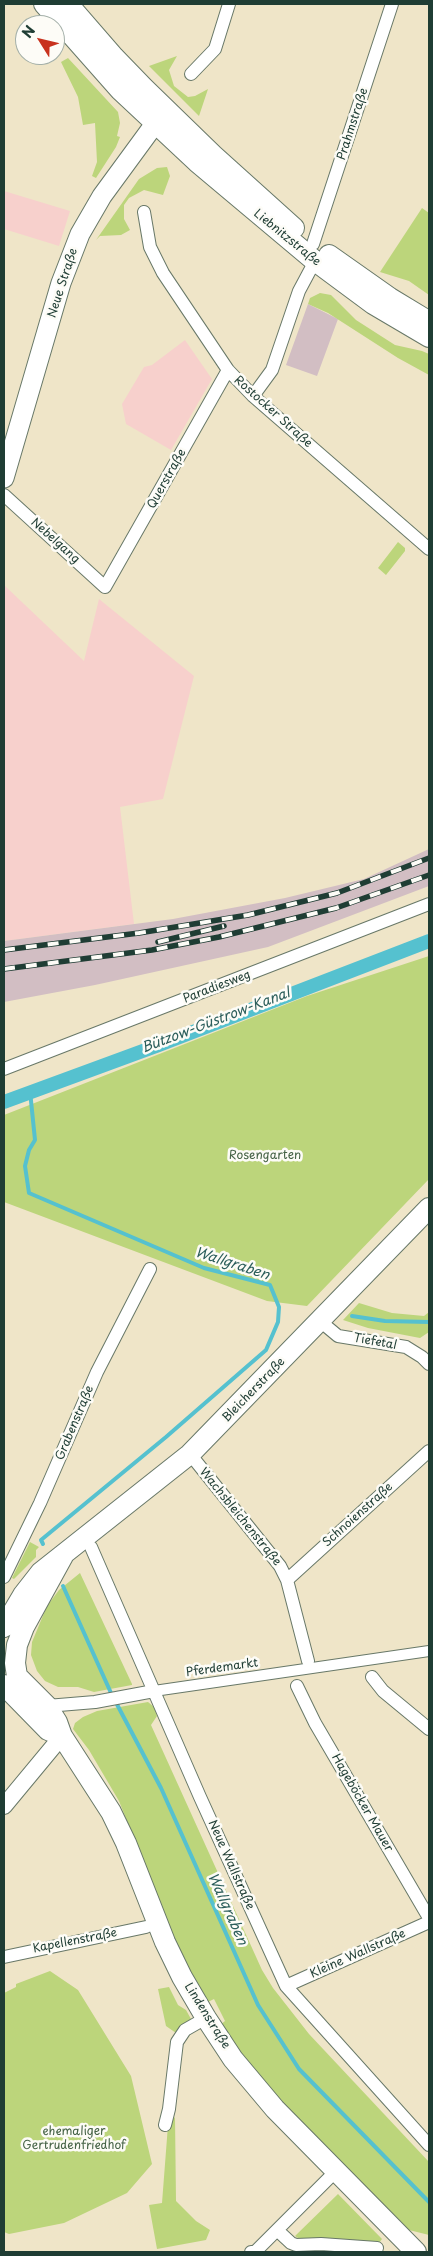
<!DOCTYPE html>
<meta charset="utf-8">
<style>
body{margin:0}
#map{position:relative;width:433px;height:2256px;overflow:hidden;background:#efe5c8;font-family:"Playpen Sans",sans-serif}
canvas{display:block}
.frame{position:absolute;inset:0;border:5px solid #1f3d34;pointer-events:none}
.north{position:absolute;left:15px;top:15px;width:50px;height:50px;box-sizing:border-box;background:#fdfcf7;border:1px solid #a4b0a9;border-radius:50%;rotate:306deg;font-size:14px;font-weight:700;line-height:20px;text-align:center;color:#1f3d34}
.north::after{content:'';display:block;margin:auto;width:18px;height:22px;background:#c8321e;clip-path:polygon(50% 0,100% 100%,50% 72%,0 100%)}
</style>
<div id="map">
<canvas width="433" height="2256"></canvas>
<div class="frame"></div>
<div class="north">N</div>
</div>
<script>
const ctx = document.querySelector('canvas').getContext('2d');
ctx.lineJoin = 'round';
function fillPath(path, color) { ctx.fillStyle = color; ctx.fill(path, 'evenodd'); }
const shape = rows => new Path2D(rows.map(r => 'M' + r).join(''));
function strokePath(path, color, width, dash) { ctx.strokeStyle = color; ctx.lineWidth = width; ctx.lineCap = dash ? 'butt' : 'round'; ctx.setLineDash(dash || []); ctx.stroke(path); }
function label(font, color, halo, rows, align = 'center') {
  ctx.font = font + ' "Playpen Sans",sans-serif'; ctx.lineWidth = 5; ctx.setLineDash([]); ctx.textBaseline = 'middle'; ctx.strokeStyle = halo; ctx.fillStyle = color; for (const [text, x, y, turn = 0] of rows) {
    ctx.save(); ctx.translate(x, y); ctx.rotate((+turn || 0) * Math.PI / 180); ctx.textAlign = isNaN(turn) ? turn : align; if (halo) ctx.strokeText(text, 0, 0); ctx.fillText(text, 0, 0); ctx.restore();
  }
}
const built = shape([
 [4,191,70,211,59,246,4,229],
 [185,340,212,379,171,450,126,424,122,404,144,367,152,365],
 [4,585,84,661,99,599,194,676,163,799,120,807,134,924,4,941]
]);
const industrial = shape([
 [308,304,338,319,317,376,286,365],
 [429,849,429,886,268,947,95,985,4,1002,4,941,173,919,285,898,364,879]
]);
const green = shape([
 [177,56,169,70,174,86,188,97,195,96,208,89,199,116,149,66],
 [68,58,118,112,120,123,117,136,120,137,116,147,96,178,92,176,97,162,95,123,83,125,78,97,61,62],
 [167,167,170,176,163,195,144,190,129,198,124,205,124,219,130,230,121,235,100,236,96,240,139,179,157,168],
 [422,208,429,213,429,295,409,281,380,272],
 [320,293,331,295,356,320,395,345,422,351,429,354,429,375,398,358,328,313,308,304,310,298],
 [398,542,405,548,405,551,386,575,378,568],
 [429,956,429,1179,307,1306,267,1301,4,1202,4,1115,307,996],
 [359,1303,392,1313,424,1316,429,1312,429,1332,420,1338,368,1328,343,1320],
 [30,1542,39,1547,36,1550,36,1557,14,1579,12,1578],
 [80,1573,132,1684,132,1685,94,1692,78,1687,58,1687,45,1681,37,1671,31,1655,32,1642,47,1606,59,1590],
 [148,1702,154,1707,157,1716,151,1725,262,1970,273,1988,309,2034,429,2162,429,2235,409,2230,301,2125,258,2079,220,2025,225,2021,214,1999,206,2003,178,1949,119,1801,89,1750,73,1729,75,1723,83,1717,97,1711],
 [50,1971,78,1990,131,2076,152,2164,127,2193,64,2223,9,2234,4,2232,4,1993,16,1987,16,1984],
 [169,1987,178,2005,186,2010,191,2019,176,2033,166,2026,158,1989],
 [175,2117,176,2201,196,2221,210,2230,206,2240,157,2249,149,2205,162,2203,168,2125],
 [338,2194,382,2239,379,2243,318,2238,301,2240,295,2236]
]);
const stream = shape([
 [30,1091,35,1140,29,1150,25,1166,29,1193,204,1268,270,1285,279,1307,278,1322,266,1350,166,1437,41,1540,43,1544],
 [352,1316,385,1321,429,1322],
 [63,1586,111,1693,161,1788,258,2005,299,2069,429,2202]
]);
const canal = shape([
 [4,1102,159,1045,429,941]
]);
const pedestrian = shape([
 [154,1691,429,1651]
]);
const minor = shape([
 [191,74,215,49,229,4],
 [144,212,150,247,163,273,228,370,253,396,429,549],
 [313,244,392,4],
 [253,396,272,370,299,291,315,261],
 [4,495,105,587,228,370],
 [4,1069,429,904],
 [320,1321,338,1336,406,1347,422,1357,429,1364],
 [190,1454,280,1566,287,1580,308,1661],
 [91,1547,200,1797,286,1986,429,2145],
 [4,1577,40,1503,97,1372,150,1269],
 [287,1580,429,1451],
 [372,1677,383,1691,429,1729],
 [297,1686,315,1723,429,1918],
 [47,1706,95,1702,154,1691],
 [4,1957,146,1927],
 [286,1986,429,1922],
 [165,2125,169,2109,177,2042,185,2030,206,2018],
 [277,2230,291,2243,296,2245,321,2244,377,2248],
 [251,2252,255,2252,336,2171]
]);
const tertiary = shape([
 [4,1806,62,1736]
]);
const secondary = shape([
 [4,478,61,283,80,234,102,196,165,110]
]);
const primary = shape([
 [44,4,120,90,197,162,315,261,373,304,429,337],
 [68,4,114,57,144,88,213,155,294,228],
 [329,255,390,298,428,321],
 [63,1556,24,1627,17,1645,15,1663,17,1676,47,1706,57,1722,62,1736,111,1812,126,1843,165,1942,182,1977,206,2018,233,2059,275,2109,416,2252],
 [4,1627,23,1595,41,1572,190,1454,429,1208],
 [4,1685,48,1730,62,1736]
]);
const rail = shape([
 [158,942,224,926],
 [4,950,139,933,248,915,337,893,429,858],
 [4,969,152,950,219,937,336,908,429,875]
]);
const streetNames = [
 ["Prahmstraße",353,124,-72],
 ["Liebnitzstraße",287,238,39],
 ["Neue Straße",63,283,-72],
 ["Rostocker Straße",273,412,42],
 ["Querstraße",167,479,-61],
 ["Nebelgang",55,541,42],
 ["Paradiesweg",217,987,-21],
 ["Tiefetal",375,1342,10],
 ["Bleicherstraße",254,1390,-46],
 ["Grabenstraße",75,1423,-67],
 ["Schnoienstraße",358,1515,-42],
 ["Wachsbleichenstraße",240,1517,51],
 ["Pferdemarkt",222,1668,-8],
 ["Hageböcker Mauer",362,1803,60],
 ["Neue Wallstraße",231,1865,66],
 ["Kapellenstraße",75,1941,-11],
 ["Kleine Wallstraße",358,1954,-24],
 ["Lindenstraße",207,2016,58]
];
const parkNames = [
 ["Rosengarten",265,1156],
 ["ehemaliger",74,2132],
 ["Gertrudenfriedhof",74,2146]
];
const waterNames = [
 ["Bützow-Güstrow-Kanal",216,1021,-21],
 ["Wallgraben",232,1264,18],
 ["Wallgraben",227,1909,66]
];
fillPath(built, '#f7d0cc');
fillPath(industrial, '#d2bec3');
fillPath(green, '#bcd57b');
strokePath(stream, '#55c1cf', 4);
strokePath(canal, '#55c1cf', 14);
strokePath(pedestrian, '#687868', 12);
strokePath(minor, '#687868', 14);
strokePath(tertiary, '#687868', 18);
strokePath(secondary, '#687868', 21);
strokePath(primary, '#687868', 22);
strokePath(pedestrian, '#fff', 10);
strokePath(minor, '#fff', 12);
strokePath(tertiary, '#fff', 16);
strokePath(secondary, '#fff', 19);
strokePath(primary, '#fff', 20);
strokePath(rail, '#1f3d34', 5.5);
strokePath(rail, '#fdfcf7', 4, [11]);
label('12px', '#1f3d34', '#fdfcf7', streetNames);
label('12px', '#466346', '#fdfcf7', parkNames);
label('italic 14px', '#2c5e5b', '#fdfcf7', waterNames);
</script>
